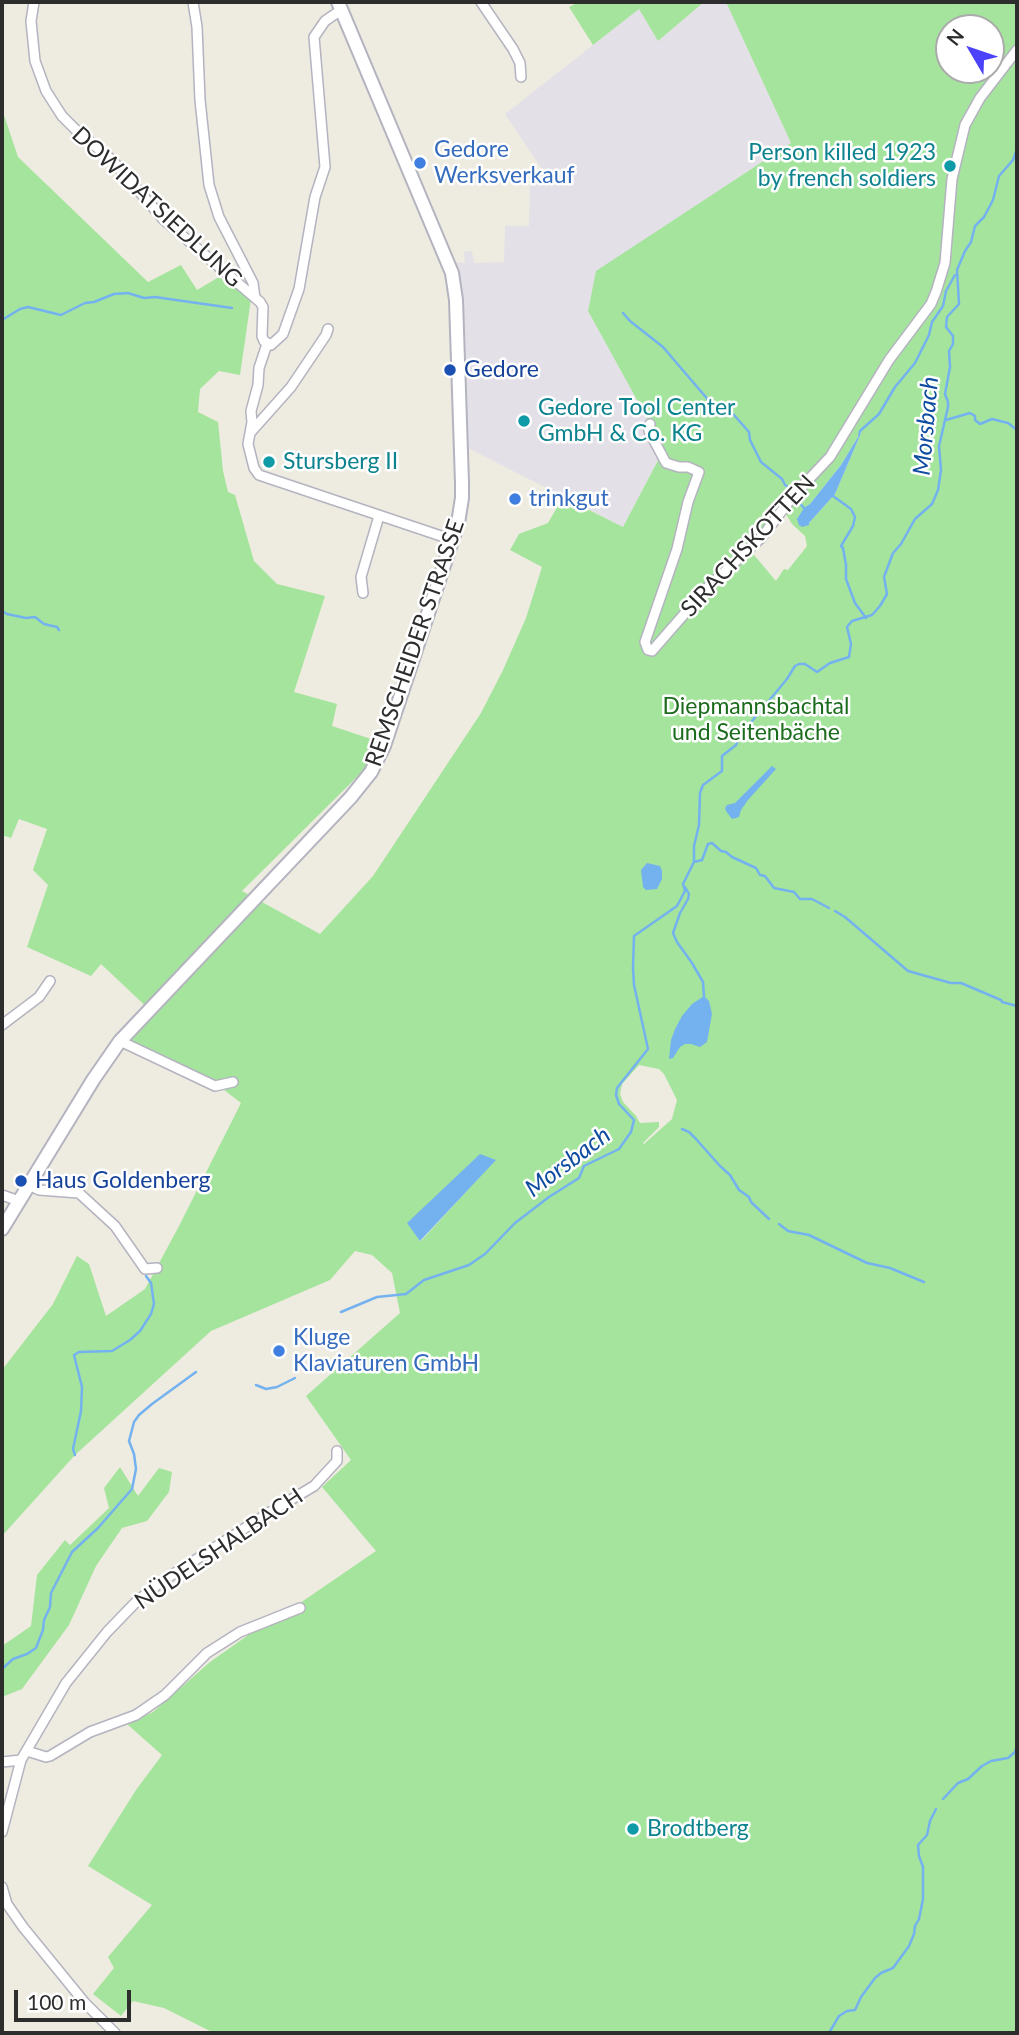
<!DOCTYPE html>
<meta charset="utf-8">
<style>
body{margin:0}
#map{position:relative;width:1019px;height:2035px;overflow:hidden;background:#eeebe0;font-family:Lato,sans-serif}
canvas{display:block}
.frame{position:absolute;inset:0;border:4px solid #2d2d2d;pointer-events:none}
.north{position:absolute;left:935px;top:14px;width:70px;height:70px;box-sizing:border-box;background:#fff;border:2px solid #ababab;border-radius:50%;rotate:309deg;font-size:19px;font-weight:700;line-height:28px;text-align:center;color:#2d2d2d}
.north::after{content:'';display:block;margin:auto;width:24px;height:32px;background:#4b42f9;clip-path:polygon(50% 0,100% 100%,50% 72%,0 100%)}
.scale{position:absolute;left:14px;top:1990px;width:117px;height:32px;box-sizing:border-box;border:4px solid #2d2d2d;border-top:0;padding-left:9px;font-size:21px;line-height:24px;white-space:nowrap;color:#2d2d2d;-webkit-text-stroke:5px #fff;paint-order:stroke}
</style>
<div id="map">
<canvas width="1019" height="2035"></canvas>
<div class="frame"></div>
<div class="north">N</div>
<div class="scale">100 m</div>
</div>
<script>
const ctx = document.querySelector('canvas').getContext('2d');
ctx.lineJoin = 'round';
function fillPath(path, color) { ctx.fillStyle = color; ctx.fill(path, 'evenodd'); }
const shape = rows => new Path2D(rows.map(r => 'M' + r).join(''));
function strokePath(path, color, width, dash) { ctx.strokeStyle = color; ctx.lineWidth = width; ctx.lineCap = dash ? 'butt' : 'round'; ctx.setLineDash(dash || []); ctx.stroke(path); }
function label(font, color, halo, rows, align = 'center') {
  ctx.font = font + ' Lato,sans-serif'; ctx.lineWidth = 5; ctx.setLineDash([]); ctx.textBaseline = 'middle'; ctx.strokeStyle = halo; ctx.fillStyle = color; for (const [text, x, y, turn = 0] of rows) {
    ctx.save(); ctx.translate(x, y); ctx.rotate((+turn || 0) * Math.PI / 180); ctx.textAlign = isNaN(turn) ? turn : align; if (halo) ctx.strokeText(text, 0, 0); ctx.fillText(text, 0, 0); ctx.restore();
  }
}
const industrial = shape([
 [704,2,726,2,791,143,596,272,588,311,664,449,623,527,464,446,456,262,465,263,464,252,472,251,474,263,504,262,505,226,529,226,530,181,542,169,505,114,639,9,658,41]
]);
const green = shape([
 [579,2,704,2,658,41,639,9,593,45,569,7],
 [726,2,1017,2,1017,2033,214,2033,164,2008,133,2001,121,2016,93,1994,114,1968,108,1957,152,1905,88,1866,136,1790,162,1755,127,1724,153,1712,210,1662,254,1631,303,1601,376,1551,322,1487,351,1460,306,1396,400,1313,392,1273,372,1255,355,1251,330,1280,211,1331,75,1455,2,1536,2,1370,53,1304,77,1256,89,1264,106,1316,145,1289,178,1228,241,1103,219,1086,131,1040,154,1014,101,964,91,976,27,947,48,885,33,870,47,829,19,819,11,838,2,835,2,109,18,157,148,282,181,265,197,290,219,277,251,299,240,375,219,371,200,389,198,412,218,422,223,471,228,492,235,495,254,561,277,584,325,596,294,692,337,704,332,726,377,741,364,770,242,891,320,934,373,876,481,713,503,670,526,618,542,567,510,550,519,534,548,523,563,497,623,527,664,449,588,311,596,271,791,143],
 [949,28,991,28,991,70,949,70],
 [860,431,861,433,835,494,809,523,804,509,810,504,841,465,858,437],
 [784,511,792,524,805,536,807,546,788,570,784,569,776,581,749,549],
 [639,1065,659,1069,664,1074,677,1100,672,1119,644,1144,643,1143,659,1127,659,1122,640,1123,636,1116,623,1102,620,1094,622,1084],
 [495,1160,421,1241,420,1241,408,1223],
 [120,1467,138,1496,159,1468,172,1472,169,1492,147,1521,122,1528,96,1566,69,1625,22,1689,2,1697,2,1646,31,1626,37,1575,65,1540,70,1545,109,1508,104,1488]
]);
const water = shape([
 [859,430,861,433,835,494,809,523,809,525,802,527,799,525,797,519,804,508,810,504,841,465,858,437],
 [772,766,776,769,748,800,741,810,739,817,732,819,726,811,725,808,727,805,735,803],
 [647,863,660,866,662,871,662,879,657,889,646,890,643,887,641,870],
 [704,996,709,1001,712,1014,707,1042,700,1047,691,1044,685,1044,680,1047,673,1058,669,1059,671,1040,675,1029,682,1016,692,1004],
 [480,1154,496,1160,420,1241,407,1223]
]);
const stream = shape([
 [623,313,630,321,663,347,716,409,734,415,749,432,750,440,761,462,782,479,785,485,793,490],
 [2,320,20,309,28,307,61,315,85,303,94,302,114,294,128,293,144,298,155,297,232,308],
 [946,420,970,413,975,416,975,420,980,424,992,419,1008,423,1017,430],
 [860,431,879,414,895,387,915,363,929,335,932,322,943,306,946,291,955,275],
 [833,496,851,509,855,517,853,526,841,546,843,548,846,565,846,579,855,603,866,618],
 [796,499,804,508],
 [2,611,7,614,26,618,35,617,44,624,57,627,59,630],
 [694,862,702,860,708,844,712,843,721,851,726,852,732,857,756,868,760,875,765,876,774,888,794,892,800,899,812,899,829,908],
 [685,887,689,894,688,899,680,913,673,933,677,942,692,963,703,982,704,996],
 [835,911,845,917,908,971,951,983,961,983,1001,1000,1002,1002,1017,1006],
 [682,1129,689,1132,696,1139,720,1166,730,1175,739,1190,749,1197,751,1202,769,1219],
 [779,1224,788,1231,809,1235,867,1263,890,1268,924,1282],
 [341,1312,377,1297,406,1294,424,1280,469,1265,485,1254,515,1223,549,1197,579,1178,584,1166,619,1149,631,1132,634,1120,619,1104,616,1095,617,1088,648,1049,634,985,633,968,634,936,677,906,685,891,683,884,694,862,694,846,699,825,700,793,703,785,722,771,722,756,736,745,741,733,748,729,752,721,787,679,795,666,799,664,805,664,817,672,830,663,849,657,851,644,847,627,852,621,872,615,880,606,887,594,884,577,893,553,901,544,915,519,932,504,938,490,941,470,939,446,948,407,948,402,945,394,950,367,949,351,953,344,953,336,946,327,947,317,959,304,957,270,965,251,971,242,975,226,984,217,993,200,999,176,1013,160,1017,149],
 [256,1385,266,1389,277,1387,295,1378],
 [75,1455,73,1449,81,1411,82,1387,74,1355,79,1352,112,1351,130,1340,140,1331,151,1314,154,1304,151,1283,146,1276],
 [2,1669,13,1659,27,1654,36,1648,43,1630,44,1620,50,1607,51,1593,72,1552,98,1528,132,1489,136,1469,134,1454,129,1441,134,1422,139,1415,152,1404,196,1372],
 [943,1799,958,1783,968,1779,982,1766,991,1761,1008,1758,1015,1752,1017,1746],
 [829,2033,839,2016,847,2011,855,2010,861,1997,875,1978,881,1973,893,1968,909,1946,914,1934,915,1926,919,1919,923,1899,923,1867,919,1856,918,1845,927,1835,930,1821,936,1809]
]);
const minor = shape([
 [34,2,31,21,35,61,46,91,62,116,78,132,112,160,164,220,260,302,263,307,262,336,264,341,271,345,283,334,299,289,315,197,325,167,314,37,325,21,341,10],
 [193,2,197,27,200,100,209,185,219,217,253,283,255,298],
 [481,2,513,49,520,63,521,77],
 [267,344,259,368,258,385,251,411,252,422,248,444,254,468,259,475,453,540],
 [650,424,649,431,666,463,679,467,688,467,699,472,688,502,677,549,645,642,648,650,652,651,707,588,762,537,793,496,830,457,889,360,931,304,936,292,945,263,952,179,965,125,980,98,1017,50],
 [250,433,291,387,326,335,328,329],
 [363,593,361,577,379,516],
 [2,1025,39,997,50,981],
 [120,1041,215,1086,233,1082],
 [29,1185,39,1190,79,1193,115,1226,145,1269,157,1268],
 [2,1195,19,1201],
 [27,1751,46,1757,50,1756,90,1732,136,1715,165,1695,207,1653,240,1632,300,1608],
 [2,1762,21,1760],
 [2,1832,21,1760,66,1683,107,1632,136,1602,161,1582,267,1514,314,1486,337,1461,337,1451],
 [2,1887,7,1904,23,1927,85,2003,115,2033]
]);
const secondary = shape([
 [2,1229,93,1080,120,1041,351,797,371,772,384,746,458,523,462,498,462,483,456,300,452,273,338,2]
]);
const markers = [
 [420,163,7,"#3f7fe0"],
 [950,166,7,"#0f9aa8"],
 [450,370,7,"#1a4fb4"],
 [524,421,7,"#0f9aa8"],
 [269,462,7,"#0f9aa8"],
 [515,499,7,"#3f7fe0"],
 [21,1181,7,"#1a4fb4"],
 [279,1351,7,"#3f7fe0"],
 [633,1829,7,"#0f9aa8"]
];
const shopNames = [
 ["Gedore",434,150],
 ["Werksverkauf",434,176],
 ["trinkgut",529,499],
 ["Kluge",293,1338],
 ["Klaviaturen GmbH",293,1364]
];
const cultureNames = [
 ["Person killed 1923",936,153,"right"],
 ["by french soldiers",936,179,"right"],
 ["Gedore Tool Center",538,408],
 ["GmbH & Co. KG",538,434],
 ["Stursberg II",283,462],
 ["Brodtberg",647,1829]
];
const streetNames = [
 ["DOWIDATSIEDLUNG",157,207,43],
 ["SIRACHSKOTTEN",748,546,-47],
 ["REMSCHEIDER STRASSE",415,643,-71],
 ["NÜDELSHALBACH",219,1549,-34]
];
const transitNames = [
 ["Gedore",464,370],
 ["Haus Goldenberg",35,1181]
];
const parkNames = [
 ["Diepmannsbachtal",756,707],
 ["und Seitenbäche",756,733]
];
const waterNames = [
 ["Morsbach",926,426,-85],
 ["Morsbach",568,1162,-37]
];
fillPath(industrial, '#e4e0e7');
fillPath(green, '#a5e49d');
fillPath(water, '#74b2ef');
strokePath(stream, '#74b2ef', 2.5);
strokePath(minor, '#b4b3c0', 12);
strokePath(secondary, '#b4b3c0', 16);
strokePath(minor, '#fff', 9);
strokePath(secondary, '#fff', 12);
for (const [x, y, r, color] of markers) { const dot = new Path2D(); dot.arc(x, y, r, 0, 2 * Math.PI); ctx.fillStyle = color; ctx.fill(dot); strokePath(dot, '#fff', 2.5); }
label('23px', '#366cbe', '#fff', shopNames, 'left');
label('23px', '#0d838f', '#fff', cultureNames, 'left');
label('23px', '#2d2d2d', '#fff', streetNames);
label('23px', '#164399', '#fff', transitNames, 'left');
label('23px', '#1b6c1d', '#fff', parkNames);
label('italic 24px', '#0e4ca0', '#fff', waterNames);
</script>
